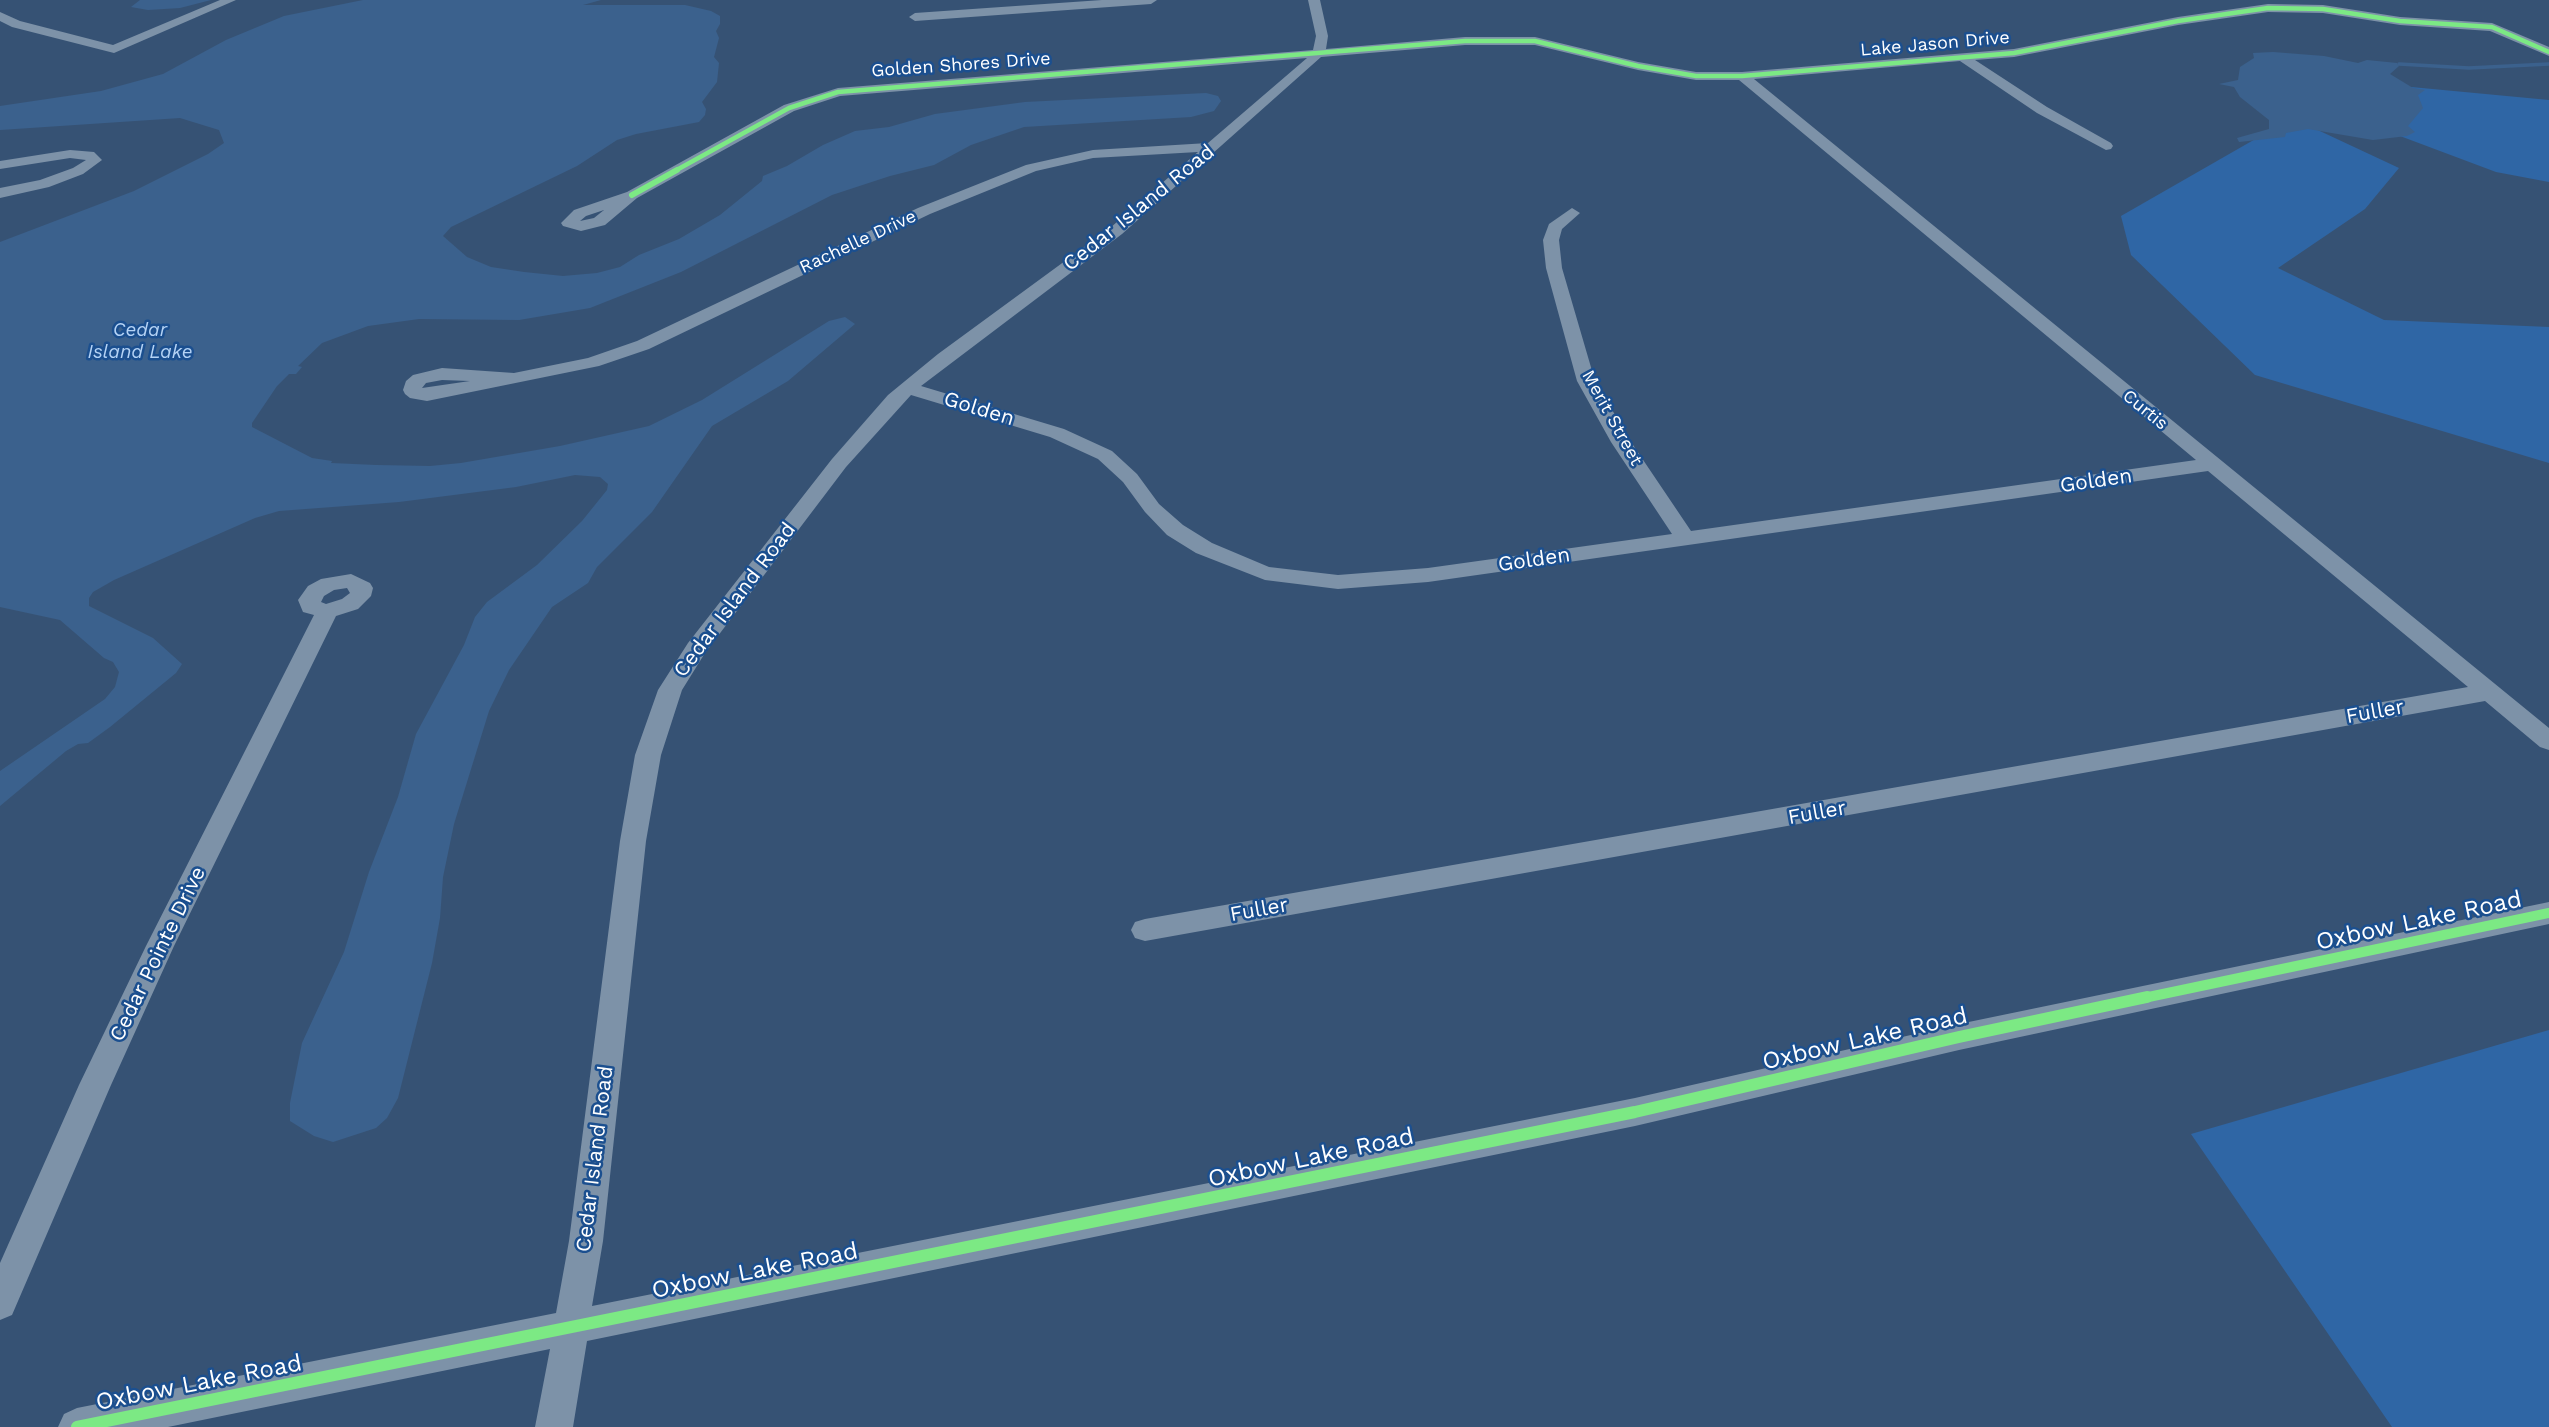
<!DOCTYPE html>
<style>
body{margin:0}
canvas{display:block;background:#365274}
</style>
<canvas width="2549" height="1427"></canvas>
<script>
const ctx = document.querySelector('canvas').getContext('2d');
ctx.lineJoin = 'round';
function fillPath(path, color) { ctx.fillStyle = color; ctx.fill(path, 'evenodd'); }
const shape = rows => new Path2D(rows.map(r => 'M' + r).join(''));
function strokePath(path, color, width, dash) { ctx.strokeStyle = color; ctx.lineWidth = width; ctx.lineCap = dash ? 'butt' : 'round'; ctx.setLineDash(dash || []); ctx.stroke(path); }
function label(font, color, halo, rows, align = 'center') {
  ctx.font = font + ' "Work Sans",sans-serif'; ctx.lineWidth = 5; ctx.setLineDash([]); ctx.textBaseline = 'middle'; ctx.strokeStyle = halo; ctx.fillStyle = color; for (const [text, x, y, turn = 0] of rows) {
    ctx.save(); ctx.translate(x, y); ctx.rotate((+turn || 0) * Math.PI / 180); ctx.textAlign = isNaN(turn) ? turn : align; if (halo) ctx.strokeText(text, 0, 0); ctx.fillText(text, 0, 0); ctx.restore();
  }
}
const green = shape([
 [2390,85,2549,100,2549,182,2496,172,2384,130],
 [2292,118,2399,168,2365,209,2278,268,2384,320,2549,327,2549,463,2255,375,2131,255,2121,216],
 [2549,1030,2549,1427,2392,1427,2191,1134]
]);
const water = shape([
 [140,0,211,0,180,8,148,10,131,7],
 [363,0,601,0,583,5,685,5,711,11,720,16,720,24,716,31,719,38,714,57,719,63,717,82,702,102,706,109,705,115,699,122,636,134,617,140,577,166,451,227,443,236,467,257,491,267,524,272,563,276,597,273,620,267,639,255,679,239,720,215,762,181,763,176,787,166,823,145,855,131,889,127,935,114,1025,102,1206,93,1218,96,1221,101,1214,111,1191,117,1024,127,971,145,934,165,890,176,832,195,681,272,590,308,519,320,419,319,368,326,322,343,298,366,302,367,296,374,289,374,277,386,252,423,252,427,312,458,332,461,331,463,376,465,430,466,461,463,560,446,649,426,702,400,829,321,845,317,855,324,788,381,712,426,652,512,597,567,588,583,552,607,509,670,489,711,454,824,443,877,440,918,432,963,398,1098,387,1118,376,1128,333,1142,314,1136,290,1121,290,1103,302,1043,344,952,369,872,398,797,416,734,464,645,475,617,487,602,537,565,582,521,607,490,608,484,600,477,575,475,516,487,399,502,279,511,255,518,114,580,93,592,89,598,89,606,153,638,182,664,176,673,110,727,88,743,78,744,66,751,0,806,0,771,105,699,115,687,119,672,113,662,104,658,60,620,0,607,0,242,134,191,208,154,224,143,219,130,180,118,0,130,0,106,101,91,163,74,226,40,284,16],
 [2273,52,2324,56,2358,63,2367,60,2397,63,2399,66,2390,74,2413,88,2425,90,2418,95,2423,108,2408,126,2415,132,2407,136,2373,140,2308,129,2286,133,2285,137,2239,142,2237,138,2269,129,2269,120,2240,97,2234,87,2219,84,2238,80,2240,67,2254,58,2253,53]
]);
const stream = shape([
 [2399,64,2469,68,2549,64]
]);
const minor = shape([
 [220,0,236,0,114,53,12,27,0,21,0,12,20,21,113,45,220,0],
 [1102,0,1157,0,1151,4,915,21,909,17,915,13,1102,0],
 [1308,0,1320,0,1328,36,1326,49,1465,37,1535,37,1638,62,1696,72,1742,72,2014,49,2178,17,2268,4,2323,5,2400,17,2492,23,2549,47,2549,56,2490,31,2400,25,2323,13,2268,12,2178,25,2014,57,1975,60,2047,107,2111,143,2113,146,2111,149,2106,150,2037,113,1960,61,1754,79,2549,728,2549,750,2540,747,2485,701,1145,941,1135,938,1131,930,1135,922,1145,919,2468,687,2208,471,1428,582,1338,589,1265,580,1196,553,1167,535,1145,512,1123,482,1098,459,1050,437,911,395,846,467,705,653,682,690,661,755,646,841,603,1241,592,1306,1635,1098,1959,1024,2549,902,2549,924,1959,1050,1635,1126,587,1341,573,1427,535,1427,550,1349,168,1427,58,1427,64,1414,77,1408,556,1313,569,1241,620,841,635,755,658,690,688,643,832,459,888,395,938,354,1110,228,1198,152,1093,158,1036,171,930,214,649,349,599,366,427,401,410,398,405,394,403,390,406,381,413,375,442,368,514,373,588,358,637,341,918,208,1026,165,1093,150,1208,143,1307,58,840,96,794,111,637,198,605,225,581,231,563,226,561,223,574,210,627,192,784,105,838,88,1313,50,1316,36,1308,0],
 [1465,45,1535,45,1638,70,1696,80,1739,80,2196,460,1691,531,1631,442,1595,381,1562,268,1559,240,1562,229,1580,213,1572,208,1549,224,1543,240,1546,268,1577,381,1611,442,1672,534,1428,568,1338,575,1269,567,1212,543,1183,525,1159,504,1137,474,1112,451,1064,429,921,386,1122,234,1321,57,1465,45],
 [604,210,594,218,580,221,586,216,604,210],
 [442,380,470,381,422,388,426,383,442,380],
 [70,150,94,152,102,160,83,174,49,187,0,198,0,188,40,180,73,168,86,160,70,158,0,169,0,161,70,150],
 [351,574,370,583,373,588,371,596,358,609,336,616,174,946,111,1085,12,1315,0,1320,0,1263,79,1085,146,946,314,615,303,612,298,600,308,586,321,579,351,574],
 [347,588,350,593,342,599,326,604,321,602,324,596,334,590,347,588]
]);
const cyclewayFar3 = shape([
 [673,172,789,108,838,92,1465,41,1535,41,1638,66,1696,76,1742,76,2014,53,2178,21,2268,8,2323,9,2400,21,2492,27,2549,52]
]);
const cyclewayFar2 = shape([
 [632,195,677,170]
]);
const cyclewayFar1 = shape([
 [2139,999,2549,913]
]);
const cycleway = shape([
 [77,1427,1635,1112,1959,1037,2147,997]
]);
const farStreetnames = [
 ["Lake Jason Drive",1935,44,-5],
 ["Golden Shores Drive",961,65,-4],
 ["Rachelle Drive",858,242,-25],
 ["Curtis",2145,410,39],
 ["Merit Street",1612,418,61]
];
const farWaternames = [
 ["Cedar",140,330],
 ["Island Lake",140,352]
];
const streetNames = [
 ["Cedar Island Road",1139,208,-39],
 ["Golden",979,409,17],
 ["Golden",2096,481,-8],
 ["Golden",1534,560,-8],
 ["Cedar Island Road",735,600,-53],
 ["Fuller",2375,712,-10],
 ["Fuller",1817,813,-10],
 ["Fuller",1259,910,-10],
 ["Cedar Pointe Drive",158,954,-64],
 ["Cedar Island Road",595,1159,-83]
];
const nearStreetnames = [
 ["Oxbow Lake Road",2419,921,-12],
 ["Oxbow Lake Road",1865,1039,-13],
 ["Oxbow Lake Road",1311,1158,-12],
 ["Oxbow Lake Road",755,1271,-11],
 ["Oxbow Lake Road",199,1383,-11]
];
fillPath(green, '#2f66a5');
fillPath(water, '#3b618d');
strokePath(stream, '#3b618d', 3.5);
fillPath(minor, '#7d92a8');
strokePath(cyclewayFar3, '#7ce984', 4.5);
strokePath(cyclewayFar2, '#7ce984', 6);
strokePath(cyclewayFar1, '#7ce984', 10);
strokePath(cycleway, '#7ce984', 12);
label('18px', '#fff', '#1b4f8f', farStreetnames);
label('italic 19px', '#b5d3f5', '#1b4f8f', farWaternames);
label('21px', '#fff', '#1b4f8f', streetNames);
label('24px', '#fff', '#1b4f8f', nearStreetnames);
</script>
